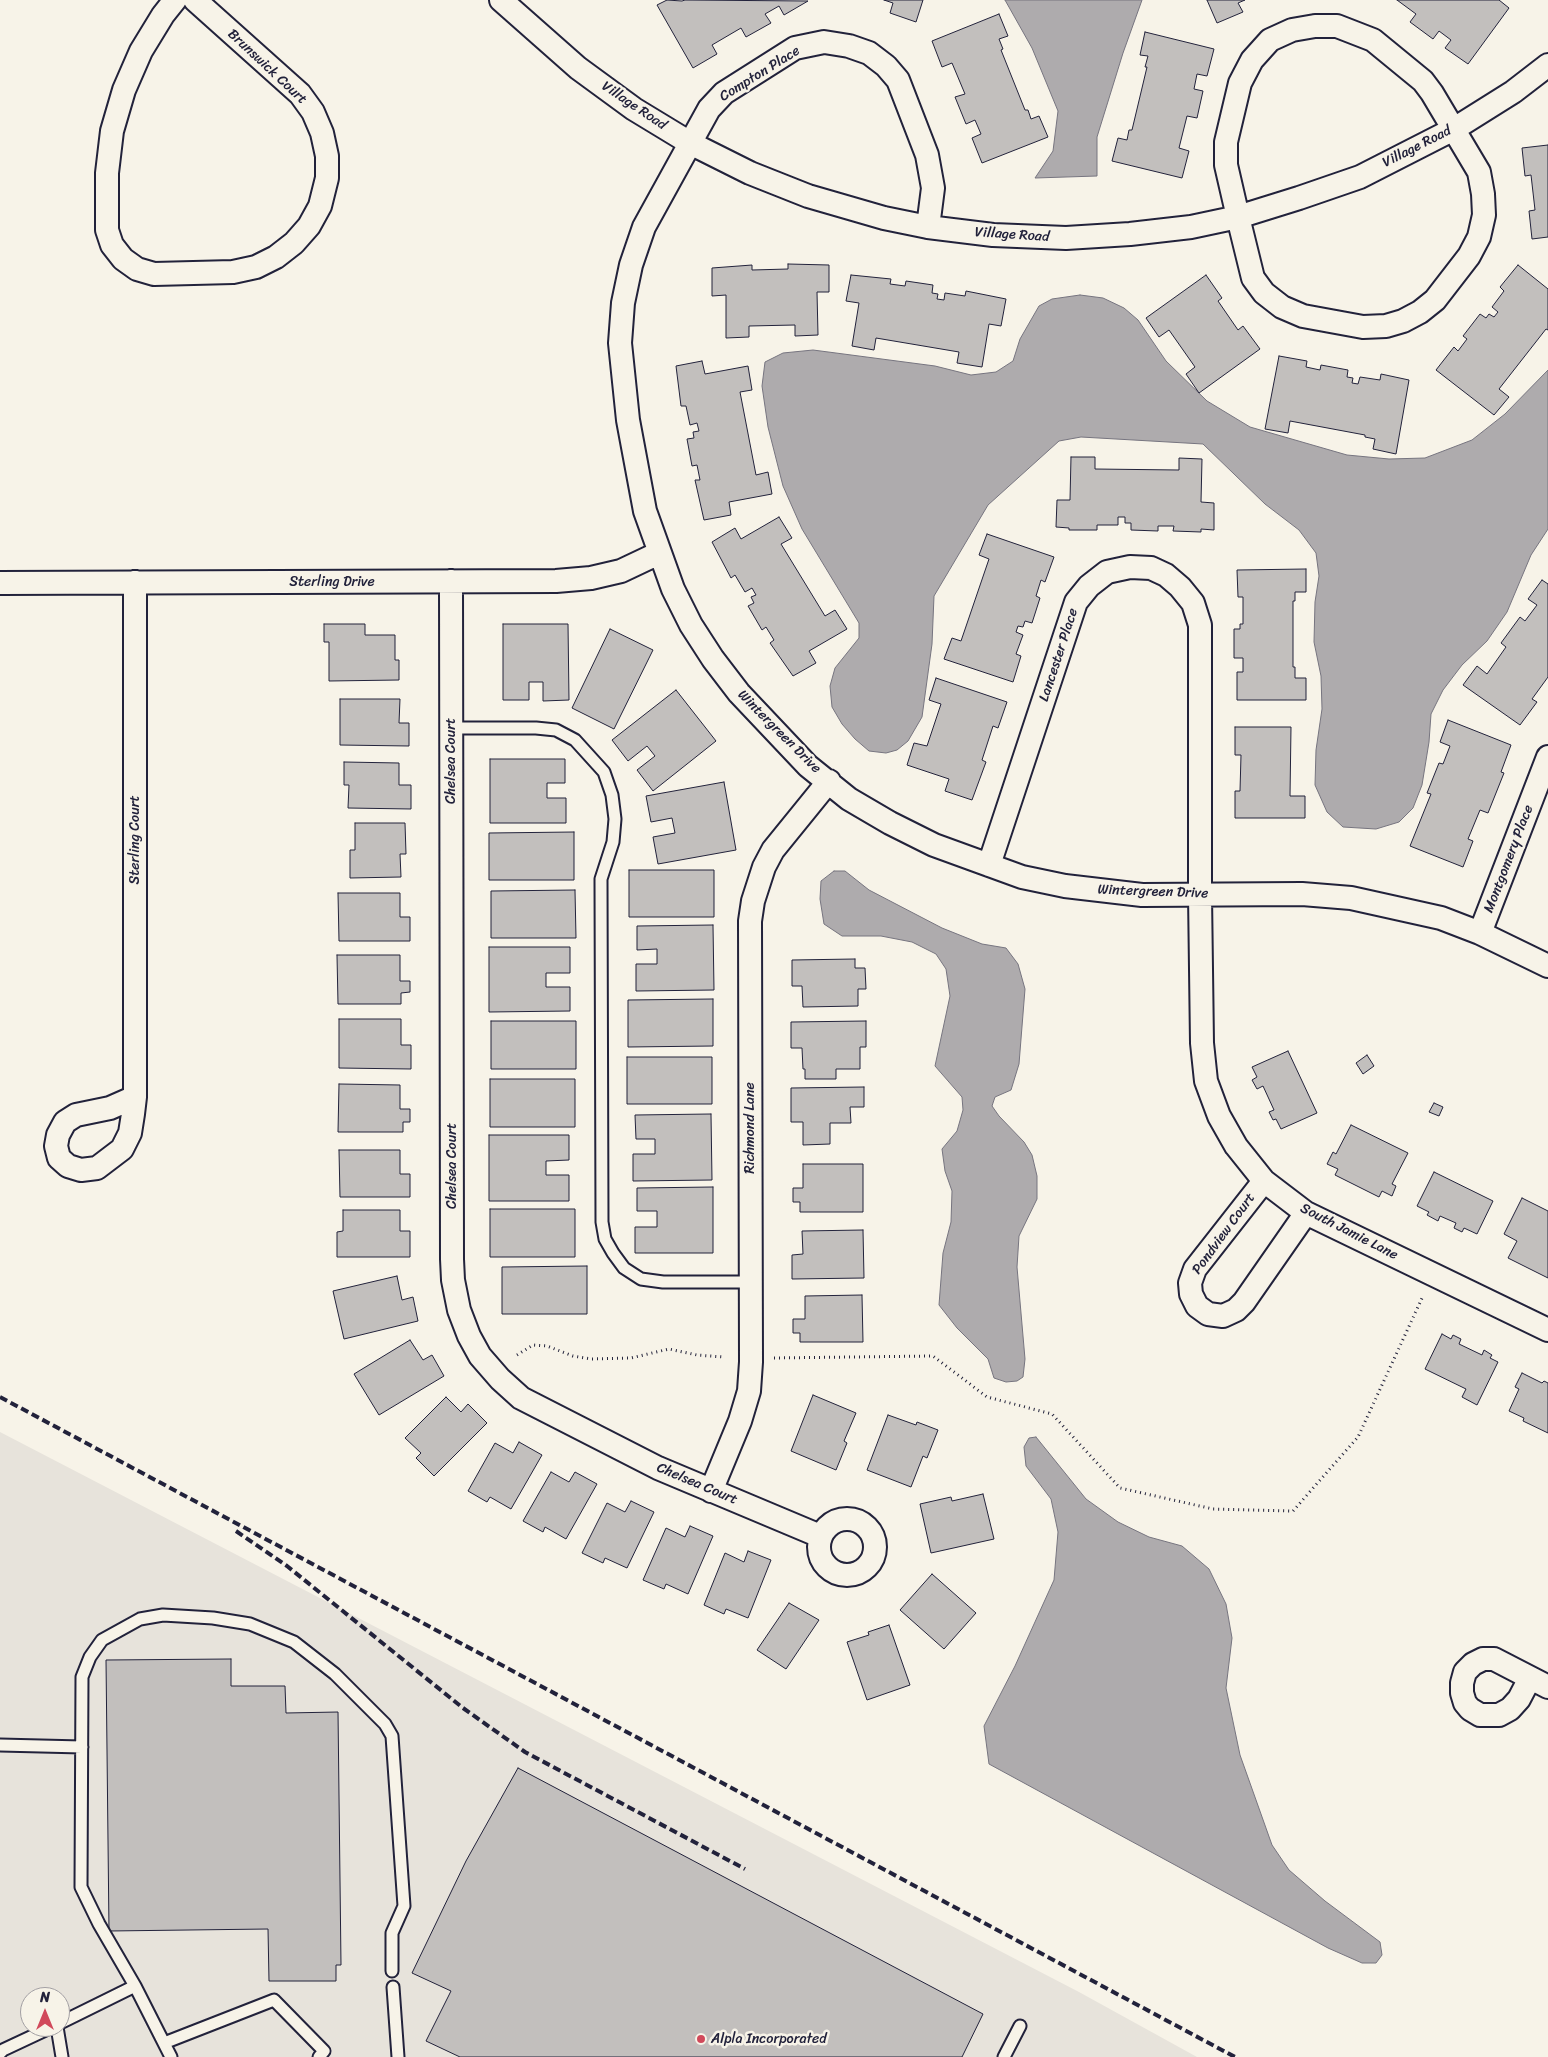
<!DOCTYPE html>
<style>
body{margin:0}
#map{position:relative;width:1548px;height:2057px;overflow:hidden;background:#f7f3e8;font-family:Sriracha,sans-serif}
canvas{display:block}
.north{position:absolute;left:20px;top:1987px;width:50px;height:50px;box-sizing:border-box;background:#f7f3e8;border:1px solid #a29fa3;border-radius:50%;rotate:0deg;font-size:14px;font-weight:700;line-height:20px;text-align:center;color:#22223b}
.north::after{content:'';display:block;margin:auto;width:18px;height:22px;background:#d1495b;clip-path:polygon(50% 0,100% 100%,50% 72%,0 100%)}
</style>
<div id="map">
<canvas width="1548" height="2057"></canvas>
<div class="north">N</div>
</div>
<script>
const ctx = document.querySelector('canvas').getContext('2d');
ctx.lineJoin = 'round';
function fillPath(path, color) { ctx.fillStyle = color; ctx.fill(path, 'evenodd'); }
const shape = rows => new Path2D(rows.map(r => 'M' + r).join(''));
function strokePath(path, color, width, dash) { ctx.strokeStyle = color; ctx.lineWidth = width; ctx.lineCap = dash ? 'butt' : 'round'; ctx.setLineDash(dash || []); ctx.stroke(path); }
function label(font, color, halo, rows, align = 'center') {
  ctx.font = font + ' Sriracha,sans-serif'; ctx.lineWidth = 5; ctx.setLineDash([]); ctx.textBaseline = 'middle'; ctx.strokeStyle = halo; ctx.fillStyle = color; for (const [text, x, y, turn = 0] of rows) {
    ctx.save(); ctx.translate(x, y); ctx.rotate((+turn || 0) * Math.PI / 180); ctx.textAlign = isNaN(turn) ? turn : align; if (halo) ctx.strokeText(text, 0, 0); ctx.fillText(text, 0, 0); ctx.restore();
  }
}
const built = shape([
 [0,1432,1079,1992,1197,2057,0,2057],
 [30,1997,60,1997,60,2027,30,2027]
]);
const water = shape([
 [1005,0,1142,0,1123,53,1097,137,1097,176,1035,178,1053,151,1058,111,1032,48,1005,0],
 [1080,295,1103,298,1124,308,1138,320,1166,361,1207,401,1250,427,1347,455,1389,459,1425,458,1472,440,1505,414,1548,370,1548,529,1531,555,1507,612,1487,641,1462,665,1443,690,1431,714,1429,742,1422,785,1413,808,1399,822,1376,829,1343,827,1327,812,1315,785,1316,750,1322,709,1321,676,1314,642,1315,602,1319,576,1316,553,1299,530,1265,504,1203,444,1081,437,1059,441,988,505,934,596,932,644,922,717,908,741,897,750,886,753,869,751,855,739,842,724,832,707,830,686,835,668,859,638,859,623,802,529,783,486,768,427,762,386,765,362,783,353,813,350,935,366,971,375,996,372,1013,361,1020,339,1039,306,1052,299,1080,295],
 [834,871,845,871,869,890,942,928,982,944,1006,948,1018,964,1025,989,1019,1064,1011,1090,995,1097,992,1106,999,1116,1024,1142,1032,1155,1037,1176,1037,1199,1019,1236,1017,1267,1025,1359,1023,1377,1017,1381,1006,1382,994,1378,988,1359,957,1328,939,1305,943,1253,951,1222,952,1191,945,1171,942,1149,957,1131,963,1110,962,1097,935,1066,950,996,946,969,936,954,912,942,881,936,842,936,824,924,820,899,821,881,834,871],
 [1036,1437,1086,1499,1118,1522,1149,1537,1182,1546,1209,1569,1226,1604,1232,1638,1226,1688,1240,1755,1272,1845,1289,1870,1325,1901,1380,1942,1382,1955,1376,1963,1362,1963,1328,1948,989,1764,984,1726,1015,1666,1054,1580,1058,1532,1051,1499,1026,1466,1024,1447,1029,1438,1036,1437]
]);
const building = shape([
 [667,0,682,1,685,0,808,1,784,15,779,6,765,14,771,23,746,37,741,28,712,45,717,54,693,68,657,5,667,0],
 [884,0,923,0,916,22,890,13,893,3,884,0],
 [1207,0,1245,0,1238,3,1243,12,1217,23,1207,0],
 [1397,0,1499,0,1509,8,1468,64,1445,48,1451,40,1439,31,1433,39,1410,22,1416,14,1397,0],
 [999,14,1008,36,999,39,1003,49,1001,50,1025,110,1028,110,1031,119,1039,116,1048,137,982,163,972,138,981,134,975,120,966,124,955,97,965,94,952,63,942,67,932,41,999,14],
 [1145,32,1214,49,1207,76,1197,74,1194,89,1203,91,1197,118,1187,116,1179,148,1189,151,1182,178,1112,161,1118,138,1127,140,1129,130,1132,130,1147,67,1145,67,1148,56,1140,55,1145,32],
 [1548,145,1548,237,1532,239,1529,211,1535,210,1531,175,1525,176,1522,148,1548,145],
 [788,264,829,265,829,292,817,292,818,335,795,336,795,325,749,326,749,337,726,338,726,295,712,296,712,268,752,265,752,270,788,269,788,264],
 [1518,265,1548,289,1548,330,1546,329,1499,389,1509,397,1494,415,1436,370,1454,347,1458,351,1467,339,1463,336,1480,314,1486,318,1489,314,1494,317,1498,312,1492,307,1504,291,1500,287,1518,265],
 [851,275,891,279,890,284,905,286,906,281,933,285,932,293,938,294,937,299,944,300,945,293,965,296,966,291,1006,299,1001,326,989,324,982,367,957,363,959,352,876,338,874,350,852,346,859,303,846,301,851,275],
 [1206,275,1222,298,1218,301,1238,330,1243,326,1260,349,1199,393,1186,374,1195,367,1169,330,1159,337,1146,318,1206,275],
 [1279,356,1307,361,1306,367,1320,370,1321,365,1348,370,1347,377,1353,378,1352,383,1358,384,1360,377,1380,380,1381,374,1409,380,1396,454,1373,449,1375,439,1365,437,1365,435,1290,421,1288,433,1265,429,1279,356],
 [702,361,705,374,748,366,752,390,740,392,756,475,768,472,772,494,729,502,731,515,704,520,695,480,700,480,697,465,692,466,687,439,694,438,693,432,699,431,697,423,690,425,686,406,681,406,676,366,702,361],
 [1071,457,1095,457,1095,469,1179,470,1179,458,1202,459,1201,502,1214,503,1214,530,1201,529,1201,532,1173,531,1174,526,1158,526,1158,531,1131,530,1131,523,1125,523,1125,517,1118,517,1118,525,1097,525,1097,530,1069,530,1069,528,1056,527,1057,500,1070,500,1071,457],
 [779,517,792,538,781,544,825,616,835,610,847,629,809,651,816,663,793,676,770,643,774,640,766,627,762,630,748,606,754,603,751,597,756,595,752,588,745,592,735,575,731,578,712,542,735,528,741,539,779,517],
 [987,534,1054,557,1045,582,1041,580,1036,596,1040,598,1032,623,1025,621,1023,627,1018,626,1016,632,1023,635,1016,654,1021,656,1013,682,944,659,952,638,961,641,989,559,979,555,987,534],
 [1306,569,1306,592,1295,592,1295,601,1293,601,1293,667,1295,667,1295,678,1306,678,1306,700,1237,700,1237,672,1243,672,1243,658,1234,658,1234,629,1240,629,1240,624,1243,624,1243,597,1238,597,1237,570,1306,569],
 [1542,580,1548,584,1548,677,1532,699,1537,702,1520,725,1463,685,1477,666,1487,674,1506,647,1501,643,1520,617,1525,621,1537,605,1528,599,1542,580],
 [324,624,365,624,365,635,395,635,395,660,399,660,399,680,329,681,329,642,324,642,324,624],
 [503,624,568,624,569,700,543,701,543,682,529,682,529,700,503,700,503,624],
 [610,629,653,650,614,729,572,708,610,629],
 [936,678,1007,702,998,728,993,726,982,760,986,762,972,800,945,791,949,779,907,765,914,743,927,746,941,704,929,700,936,678],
 [676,690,716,741,653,791,637,770,655,756,647,746,628,761,612,740,676,690],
 [340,699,400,699,399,723,409,723,409,746,340,745,340,699],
 [1448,720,1511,745,1501,772,1504,773,1488,813,1480,810,1468,839,1473,841,1463,867,1410,846,1431,794,1427,793,1439,763,1443,764,1450,746,1440,742,1448,720],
 [1235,727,1291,727,1290,796,1305,796,1305,818,1235,818,1235,791,1240,791,1241,755,1235,755,1235,727],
 [490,759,565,759,565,783,547,783,547,798,566,798,566,823,490,823,490,759],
 [344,762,399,763,399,785,411,785,411,809,348,808,349,785,344,785,344,762],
 [724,782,736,850,658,864,653,837,675,833,672,818,651,822,646,796,724,782],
 [355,823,405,823,406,854,400,854,401,877,350,878,350,850,355,850,355,823],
 [574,832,574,880,489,880,489,833,574,832],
 [629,870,714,870,714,917,629,917,629,870],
 [575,890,576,938,491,938,491,891,575,890],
 [338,893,400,893,400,917,410,917,410,941,339,941,338,893],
 [713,925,714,990,636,991,636,964,657,964,657,949,637,950,637,926,713,925],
 [489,947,570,947,570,973,546,973,546,987,570,987,570,1011,489,1012,489,947],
 [337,955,400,955,400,981,410,981,410,992,401,993,401,1004,338,1004,337,955],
 [855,959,855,968,865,968,866,989,858,989,858,1006,803,1007,802,986,792,986,792,960,855,959],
 [713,999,713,1046,628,1047,628,1000,713,999],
 [339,1019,401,1019,401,1045,411,1045,411,1069,339,1068,339,1019],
 [491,1021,576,1021,576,1069,491,1069,491,1021],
 [866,1021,866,1047,860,1047,860,1069,836,1069,836,1079,805,1079,805,1069,803,1069,802,1048,791,1048,791,1022,866,1021],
 [1288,1051,1317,1113,1281,1129,1276,1119,1273,1120,1269,1112,1274,1110,1263,1086,1257,1089,1252,1080,1257,1077,1252,1067,1288,1051],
 [1367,1055,1374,1066,1363,1074,1356,1063,1367,1055],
 [627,1057,712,1057,712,1104,627,1104,627,1057],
 [490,1079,575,1079,575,1127,490,1127,490,1079],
 [339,1084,400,1085,400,1109,410,1109,410,1122,403,1122,403,1132,338,1132,339,1084],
 [864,1087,864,1107,850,1107,851,1123,830,1123,830,1144,803,1145,803,1122,791,1122,791,1088,864,1087],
 [1434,1103,1443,1107,1439,1116,1429,1112,1434,1103],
 [711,1114,712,1180,633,1181,633,1154,655,1154,655,1139,636,1139,635,1115,711,1114],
 [1351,1125,1408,1153,1392,1184,1396,1186,1392,1196,1382,1191,1379,1197,1335,1175,1338,1169,1327,1164,1333,1152,1336,1154,1351,1125],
 [489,1135,569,1135,569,1160,546,1161,546,1175,569,1175,569,1201,489,1201,489,1135],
 [339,1150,400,1150,400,1174,410,1174,410,1197,340,1197,339,1150],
 [803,1164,863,1164,863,1212,800,1212,800,1202,793,1202,793,1188,803,1188,803,1164],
 [1434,1172,1493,1201,1477,1234,1464,1228,1462,1232,1454,1228,1456,1223,1440,1216,1438,1221,1427,1215,1429,1212,1417,1206,1434,1172],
 [713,1187,713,1253,635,1253,635,1227,657,1227,657,1211,637,1211,637,1188,713,1187],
 [1522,1198,1548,1211,1548,1278,1508,1258,1517,1241,1504,1234,1522,1198],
 [490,1209,575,1209,575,1257,490,1257,490,1209],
 [343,1210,400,1210,400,1231,410,1231,410,1257,337,1257,337,1232,343,1231,343,1210],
 [863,1230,864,1278,792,1279,792,1255,803,1254,802,1231,863,1230],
 [587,1266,587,1314,502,1314,502,1267,587,1266],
 [397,1276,402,1300,413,1297,418,1321,344,1339,333,1291,397,1276],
 [862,1295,863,1342,800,1342,800,1333,793,1333,793,1319,805,1319,805,1296,862,1295],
 [1442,1334,1451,1339,1453,1335,1461,1339,1459,1344,1482,1355,1484,1350,1492,1355,1490,1358,1498,1362,1477,1405,1462,1397,1466,1389,1425,1369,1442,1334],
 [410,1340,423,1360,432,1355,444,1376,379,1415,354,1374,410,1340],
 [1522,1373,1542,1383,1544,1381,1548,1383,1548,1433,1523,1421,1524,1418,1509,1411,1519,1389,1515,1387,1522,1373],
 [813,1395,856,1413,844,1441,847,1443,836,1470,791,1451,813,1395],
 [446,1397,461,1412,468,1404,487,1423,434,1476,416,1458,421,1453,405,1438,446,1397],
 [888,1415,916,1425,917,1422,938,1430,927,1458,923,1456,911,1487,867,1470,888,1415],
 [519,1442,542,1455,511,1509,490,1497,487,1502,468,1491,495,1443,513,1453,519,1442],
 [551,1472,569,1482,575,1472,597,1484,566,1539,545,1527,543,1532,523,1521,551,1472],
 [983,1494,994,1539,931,1553,920,1504,951,1497,952,1501,983,1494],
 [631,1501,654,1512,627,1568,605,1558,603,1563,582,1553,607,1503,625,1512,631,1501],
 [690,1526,713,1536,688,1594,666,1584,664,1589,643,1580,666,1528,685,1537,690,1526],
 [748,1551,771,1560,748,1618,726,1609,724,1614,704,1605,725,1553,744,1562,748,1551],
 [932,1574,976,1613,944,1649,900,1610,932,1574],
 [789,1603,819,1620,786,1669,757,1650,789,1603],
 [889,1625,910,1685,867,1700,847,1642,869,1635,868,1632,889,1625],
 [231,1659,231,1686,285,1686,286,1713,338,1712,341,1965,336,1965,336,1981,269,1981,268,1929,109,1931,106,1660,231,1659],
 [518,1768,983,2014,962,2057,460,2057,426,2041,451,1991,412,1973,466,1861,518,1768]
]);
const path = shape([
 [517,1355,533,1345,547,1346,573,1356,591,1359,631,1358,669,1349,697,1355,723,1357],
 [774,1358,933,1356,987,1397,1052,1414,1120,1488,1213,1509,1293,1511,1358,1437,1423,1296]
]);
const lane = shape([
 [451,728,536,728,556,730,575,740,604,772,612,795,615,819,613,842,601,879,602,1222,605,1239,613,1253,624,1268,641,1279,663,1282,751,1282],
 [0,1745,82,1747],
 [135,1986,99,1924,81,1887,82,1677,90,1657,102,1640,140,1619,163,1615,213,1618,250,1624,294,1642,335,1674,385,1724,392,1736,404,1906,392,1933,392,1971],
 [393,1987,398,2057],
 [60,2023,135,1986,171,2057],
 [57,2027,62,2057],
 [164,2043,274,2000,324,2051,319,2057],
 [0,2053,3,2050,52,2027],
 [1004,2057,1020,2026]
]);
const street = shape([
 [175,0,163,15,141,51,124,90,112,131,107,173,107,230,112,245,123,259,137,269,154,274,233,272,256,267,276,257,294,243,309,226,320,206,327,178,327,156,322,133,313,112,300,94,195,0],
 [501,0,578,68,634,109,690,143,750,173,808,196,884,218,928,227,993,235,1066,238,1130,234,1191,227,1238,217,1299,198,1360,177,1454,129,1513,92,1548,65],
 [1315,26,1337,26,1373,40,1423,81,1432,93,1479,172,1483,194,1484,215,1479,237,1469,256,1435,300,1420,312,1403,321,1386,326,1363,327,1303,316,1282,307,1264,293,1253,278,1238,217,1226,165,1226,142,1240,83,1252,60,1270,40,1292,30,1315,26],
 [928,227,933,188,927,155,898,80,886,66,869,53,849,46,824,42,795,48,724,93,709,109,644,227,631,265,623,303,620,343,628,420,645,511,673,589,691,625,713,659,739,693,808,766,849,799,890,823,934,845,1022,877,1065,886,1142,895,1302,894,1351,898,1441,918,1480,933,1548,966],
 [451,581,452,1259,453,1280,459,1310,469,1336,480,1356,500,1379,521,1398,658,1468,820,1536],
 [0,583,556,581,591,578,621,571,659,553],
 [989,865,1076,602,1089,586,1107,572,1130,567,1151,568,1166,575,1180,587,1193,603,1200,625,1200,895,1202,1043,1206,1081,1219,1116,1236,1146,1264,1181,1306,1213,1548,1330],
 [1480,933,1548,757],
 [135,1097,110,1108,76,1115,65,1122,58,1135,56,1146,59,1158,68,1166,81,1170,97,1168,122,1149,130,1133,133,1114,135,1097,135,582],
 [1264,1181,1195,1269,1190,1283,1191,1294,1197,1306,1208,1314,1223,1316,1236,1310,1244,1302,1306,1213],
 [711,1491,740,1421,749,1391,751,1362,750,921,753,901,764,867,773,850,829,781],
 '819 1547a28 28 0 1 1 56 0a28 28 0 1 1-56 0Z',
 [1530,1678,1519,1699,1510,1709,1499,1715,1480,1715,1470,1709,1465,1703,1462,1693,1462,1683,1465,1672,1473,1664,1483,1659,1494,1659,1548,1687]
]);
const rail = shape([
 [0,1397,1235,2057],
 [236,1531,287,1566,463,1708,525,1752,745,1869]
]);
const markers = [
 [701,2039,5,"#d1495b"]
];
const streetNames = [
 ["Brunswick Court",267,67,43],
 ["Compton Place",760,74,-32],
 ["Village Road",634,106,34],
 ["Village Road",1417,147,-27],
 ["Village Road",1012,235,4],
 ["Sterling Drive",332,582],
 ["Lancester Place",1059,655,-72],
 ["Wintergreen Drive",779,732,45],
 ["Chelsea Court",451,761,-90],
 ["Sterling Court",135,840,-90],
 ["Montgomery Place",1509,859,-69],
 ["Wintergreen Drive",1153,892,2],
 ["Richmond Lane",750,1128,-90],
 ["Chelsea Court",452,1166,-90],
 ["South Jamie Lane",1349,1232,27],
 ["Pondview Court",1224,1234,-54],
 ["Chelsea Court",697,1484,23]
];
const poiNames = [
 ["Alpla Incorporated",711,2039]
];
fillPath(built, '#e7e3db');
fillPath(water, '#aeabad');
strokePath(water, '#76747f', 1);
fillPath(building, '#c2bfbd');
strokePath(building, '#22223b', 1);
strokePath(lane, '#22223b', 15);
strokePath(street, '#22223b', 26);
strokePath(path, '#22223b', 3, [1, 4]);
strokePath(lane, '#f7f3e8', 11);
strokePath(street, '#f7f3e8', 22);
strokePath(rail, '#22223b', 4, [8, 4]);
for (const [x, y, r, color] of markers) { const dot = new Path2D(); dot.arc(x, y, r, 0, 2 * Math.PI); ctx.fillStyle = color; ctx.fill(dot); strokePath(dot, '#f7f3e8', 2); }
label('14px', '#22223b', '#f7f3e8', streetNames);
label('14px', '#22223b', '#f7f3e8', poiNames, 'left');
</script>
